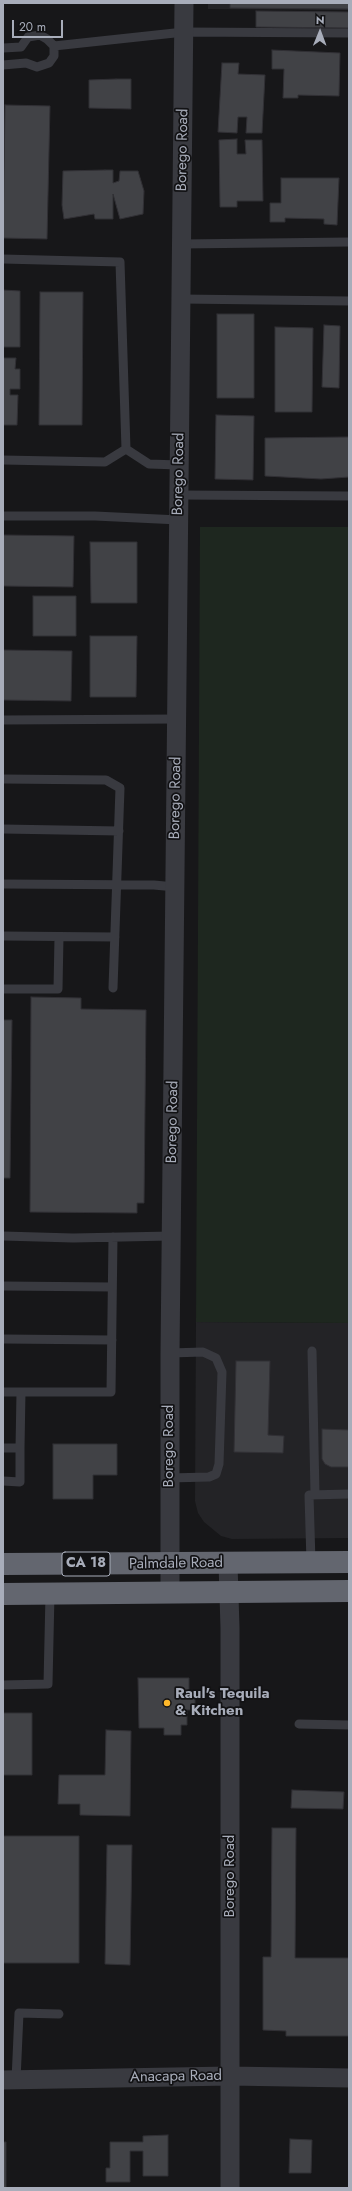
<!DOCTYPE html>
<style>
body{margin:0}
#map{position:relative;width:352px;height:2191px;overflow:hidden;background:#171719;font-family:Jost,sans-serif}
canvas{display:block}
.frame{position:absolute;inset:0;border:4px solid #a8adba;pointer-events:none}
.north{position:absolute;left:300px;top:12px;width:40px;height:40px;-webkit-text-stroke:3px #121214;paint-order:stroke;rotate:1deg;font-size:11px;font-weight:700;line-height:16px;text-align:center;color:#a8adba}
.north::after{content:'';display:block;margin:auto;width:14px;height:18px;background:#a8adba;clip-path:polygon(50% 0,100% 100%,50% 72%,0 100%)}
.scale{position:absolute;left:12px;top:20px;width:51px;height:18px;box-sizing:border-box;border:2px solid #a8adba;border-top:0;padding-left:5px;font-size:12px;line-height:14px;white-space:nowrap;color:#a8adba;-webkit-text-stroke:3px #121214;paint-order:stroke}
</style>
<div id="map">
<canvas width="352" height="2191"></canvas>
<div class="frame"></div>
<div class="north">N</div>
<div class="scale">20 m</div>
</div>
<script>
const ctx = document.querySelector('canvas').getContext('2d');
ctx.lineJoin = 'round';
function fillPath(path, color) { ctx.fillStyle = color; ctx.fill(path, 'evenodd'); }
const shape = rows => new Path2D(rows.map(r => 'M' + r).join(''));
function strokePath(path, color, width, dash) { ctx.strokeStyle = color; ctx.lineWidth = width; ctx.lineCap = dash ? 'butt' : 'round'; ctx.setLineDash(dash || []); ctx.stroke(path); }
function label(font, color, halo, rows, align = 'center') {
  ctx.font = font + ' Jost,sans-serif'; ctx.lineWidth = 3.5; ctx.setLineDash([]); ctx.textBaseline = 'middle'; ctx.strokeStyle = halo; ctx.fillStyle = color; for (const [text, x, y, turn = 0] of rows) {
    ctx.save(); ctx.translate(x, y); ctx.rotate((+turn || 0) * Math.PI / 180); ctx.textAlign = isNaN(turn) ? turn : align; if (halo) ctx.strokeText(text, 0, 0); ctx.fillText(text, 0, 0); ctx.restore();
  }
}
const built = shape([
 [208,3,349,3,349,10,208,9],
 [196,1322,349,1323,349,1538,232,1539,221,1536,204,1522,198,1513,195,1501]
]);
const green = shape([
 [200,527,349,527,349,1323,196,1322]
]);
const building = shape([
 [230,3,349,3,349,9,230,8,230,3],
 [256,11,349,12,349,28,256,27,256,11],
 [272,50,340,53,339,96,298,95,298,98,283,98,284,69,272,69,272,50],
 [222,63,239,63,238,74,265,75,262,133,246,133,247,117,238,117,237,133,218,132,222,63],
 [116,79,131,79,131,109,89,108,89,80,116,79],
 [5,105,50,106,47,239,3,238,5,105],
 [237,139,237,154,246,154,245,140,262,140,263,201,237,201,237,207,220,207,219,140,237,139],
 [105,170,113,170,113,183,119,181,120,171,138,171,144,191,143,214,120,219,113,194,113,219,95,219,94,214,64,219,62,205,63,171,105,170],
 [281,178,339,178,337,225,324,224,324,219,285,218,285,222,270,222,270,203,281,203,281,178],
 [3,290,20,291,20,347,3,347,3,290],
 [40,292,83,292,82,425,39,425,40,292],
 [217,314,254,314,254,398,217,398,217,314],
 [324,325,340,326,339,388,322,387,324,325],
 [275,327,313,328,312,412,275,412,275,327],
 [3,358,16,358,15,369,20,369,20,389,10,389,10,395,18,395,17,425,3,425,3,358],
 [216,415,254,416,253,480,215,479,216,415],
 [349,437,349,477,321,479,265,476,265,438,349,437],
 [3,535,74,536,73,587,3,586,3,535],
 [90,542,137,542,137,603,91,603,90,542],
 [33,596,76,596,76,636,33,636,33,596],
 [90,636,137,636,136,697,90,697,90,636],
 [3,650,72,651,71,701,3,700,3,650],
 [31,997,81,998,81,1009,146,1010,144,1203,137,1203,137,1213,30,1212,31,997],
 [3,1020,12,1020,10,1178,3,1178,3,1020],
 [236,1361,270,1361,268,1435,284,1436,283,1453,234,1452,236,1361],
 [322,1429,349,1430,349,1467,331,1467,325,1464,322,1459,322,1429],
 [53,1444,117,1444,117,1475,93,1475,93,1499,53,1499,53,1444],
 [138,1678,189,1678,189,1697,195,1697,195,1710,187,1710,187,1725,181,1725,181,1735,164,1735,164,1728,139,1728,138,1678],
 [3,1713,32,1713,32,1775,3,1775,3,1713],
 [106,1730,131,1731,130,1816,80,1815,80,1804,58,1804,59,1775,105,1775,106,1730],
 [292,1790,344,1792,343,1809,291,1808,292,1790],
 [272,1828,296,1828,295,1958,349,1958,349,2036,286,2036,286,2031,263,2030,263,1957,271,1957,272,1828],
 [3,1836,79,1836,79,1963,3,1963,3,1836],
 [107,1845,132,1845,130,1965,105,1964,107,1845],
 [168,2135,168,2176,143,2176,143,2151,130,2151,130,2182,106,2182,106,2168,110,2168,110,2142,143,2142,143,2136,168,2135],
 [290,2139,312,2140,311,2173,289,2173,290,2139],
 [3,2142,6,2142,6,2188,3,2188,3,2142]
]);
const lane = shape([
 [54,46,184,32,349,33],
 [3,48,21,47,28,37,40,35,47,39,54,46,54,56,49,63,37,67,26,63,3,65],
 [182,244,349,242],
 [3,259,120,262,126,449,105,462,3,460],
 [181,299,349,301],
 [126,449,149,464,179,465],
 [179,495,349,496],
 [3,516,95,516,179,520],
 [3,720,177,719],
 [3,779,106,780,120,788,113,988],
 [3,829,119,831],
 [3,884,154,885,175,887],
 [3,936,115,937],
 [3,989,58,989,59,937],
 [3,1236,73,1238,171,1236],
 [3,1286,112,1287],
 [3,1339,112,1340],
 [312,1351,315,1494],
 [3,1392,21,1392],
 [3,1448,20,1448,21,1392,111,1392,113,1237],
 [169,1478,209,1477,216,1474,219,1464,222,1372,216,1358,203,1352,170,1353],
 [3,1481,20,1482,20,1448],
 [311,1562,309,1495,349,1494],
 [3,1685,48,1684,50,1594],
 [299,1724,349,1725],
 [16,2080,19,2013,59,2014]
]);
const street = shape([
 [228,1563,230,1628,230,2188],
 [170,1593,170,1353,184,3],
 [3,2080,230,2076,349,2078]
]);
const highway = shape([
 [3,1564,349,1562],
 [3,1594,349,1591]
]);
const markers = [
 [167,1703,4,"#feb82a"]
];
const shields = [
 [86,1564,48]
];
const shieldNames = [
 ["CA 18",86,1564]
];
const streetNames = [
 ["Borego Road",183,150,-89],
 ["Borego Road",179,474,-89],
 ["Borego Road",176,798,-89],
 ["Borego Road",173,1122,-89],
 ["Borego Road",169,1446,-90],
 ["Palmdale Road",176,1564,-1],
 ["Borego Road",230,1876,-90],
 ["Anacapa Road",176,2077,-1]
];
const poiNames = [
 ["Raul's Tequila",175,1694],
 ["& Kitchen",175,1711]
];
fillPath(built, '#232326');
fillPath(green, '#1e271f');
fillPath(building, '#414246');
strokePath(building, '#313035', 1);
strokePath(lane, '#393a40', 9);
strokePath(street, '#393a40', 19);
strokePath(highway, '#63666f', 22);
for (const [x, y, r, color] of markers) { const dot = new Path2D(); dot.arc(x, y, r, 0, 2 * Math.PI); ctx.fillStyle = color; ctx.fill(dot); strokePath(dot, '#121214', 1.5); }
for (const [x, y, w] of shields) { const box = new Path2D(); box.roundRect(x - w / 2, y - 12, w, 24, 3); ctx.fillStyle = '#121214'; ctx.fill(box); strokePath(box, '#a8adba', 1); }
label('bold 14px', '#a8adba', null, shieldNames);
label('15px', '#a8adba', '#121214', streetNames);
label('bold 15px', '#a8adba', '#121214', poiNames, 'left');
</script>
